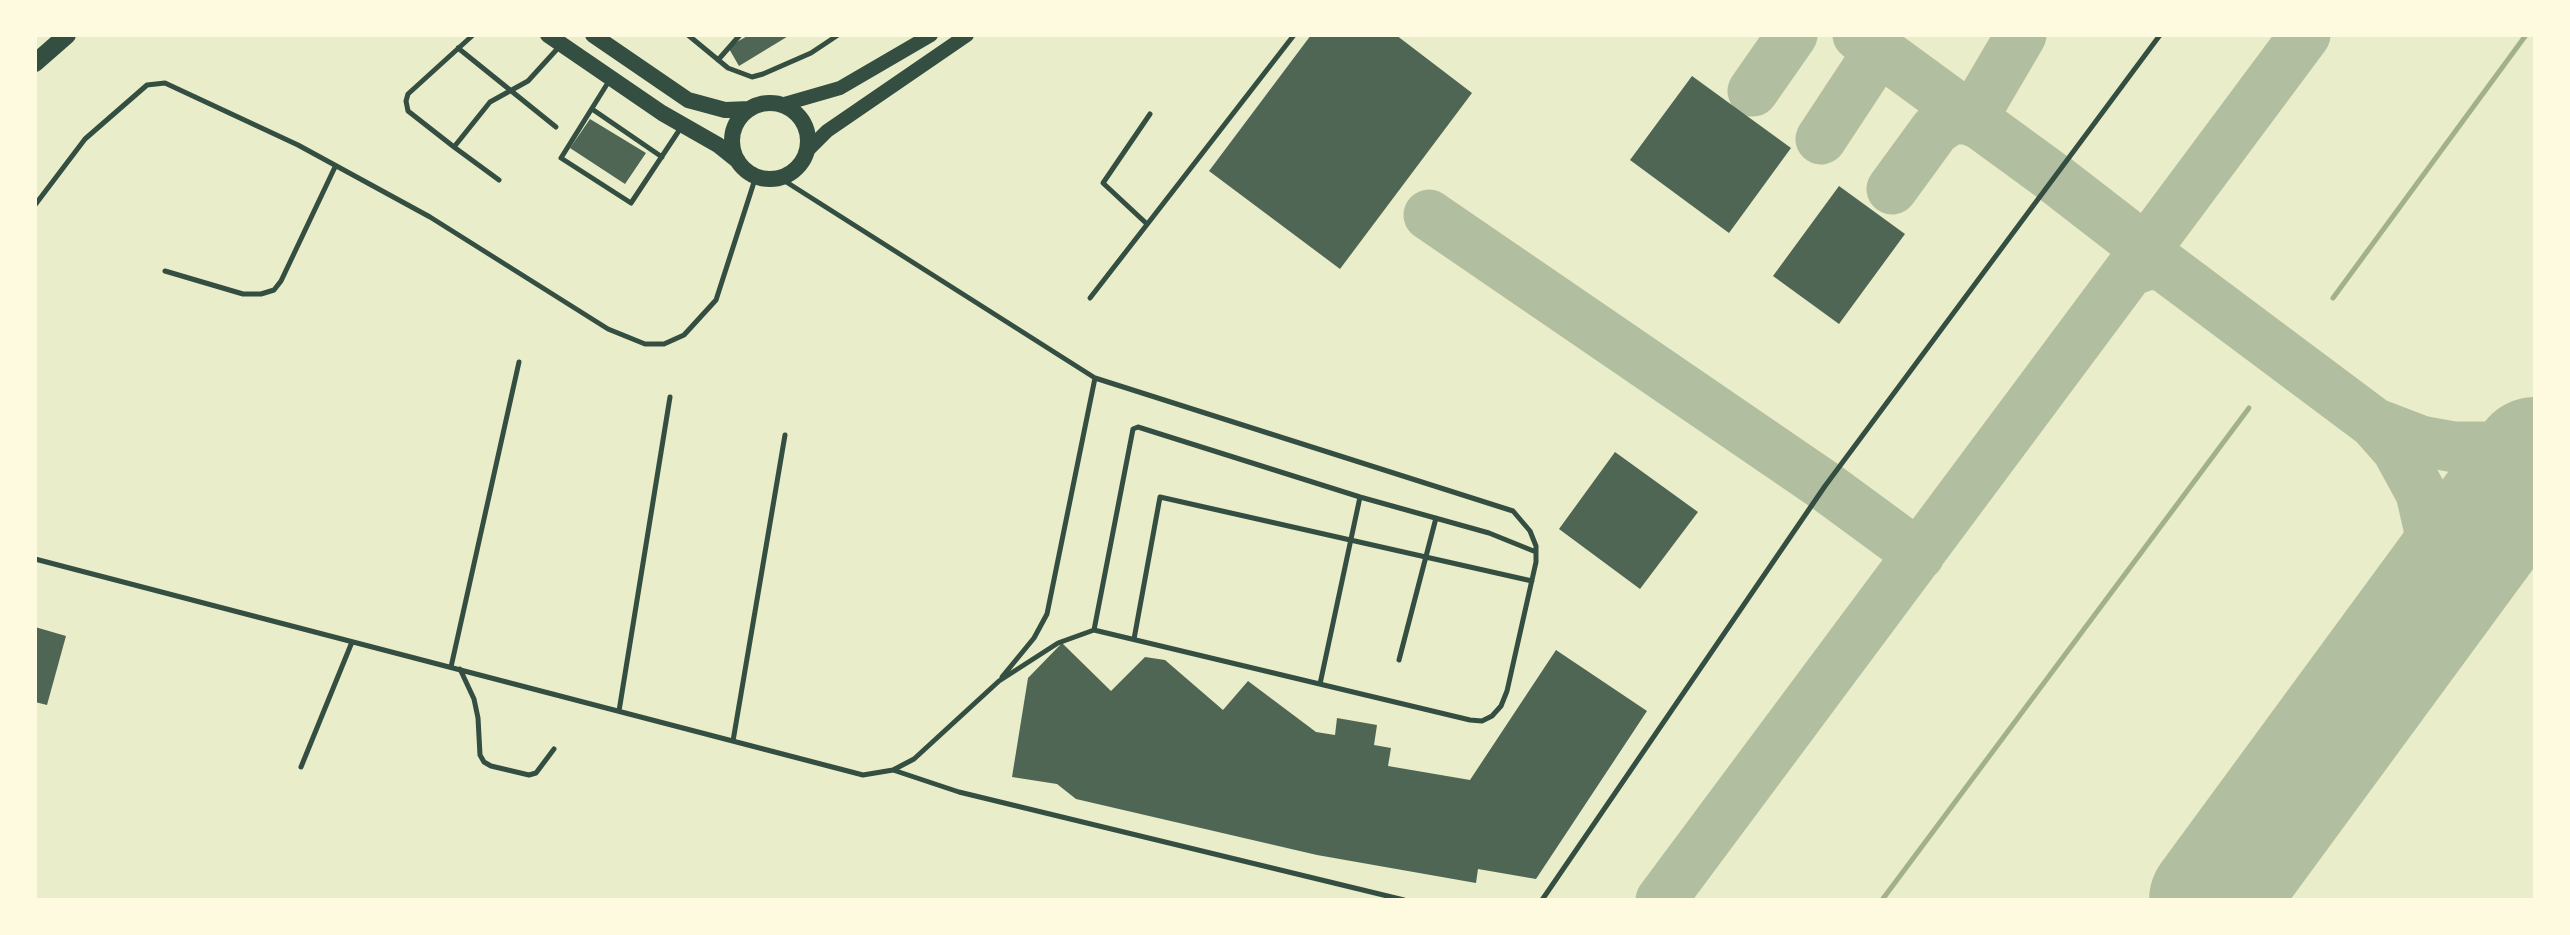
<!DOCTYPE html>
<style>
body{margin:0}
#map{position:relative;width:2570px;height:935px;overflow:hidden;background:#e9edc9;font-family:Figtree,sans-serif}
canvas{display:block}
.frame{position:absolute;inset:0;border:37px solid #fefae0;pointer-events:none}
</style>
<div id="map">
<canvas width="2570" height="935"></canvas>
<div class="frame"></div>
</div>
<script>
const ctx = document.querySelector('canvas').getContext('2d');
ctx.lineJoin = 'round';
const shape = rows => new Path2D(rows.map(r => 'M' + r).join(''));
function strokePath(path, color, width, dash) { ctx.strokeStyle = color; ctx.lineWidth = width; ctx.lineCap = dash ? 'butt' : 'round'; ctx.setLineDash(dash || []); ctx.stroke(path); }
function fillPath(path, color) { ctx.fillStyle = color; ctx.fill(path, 'evenodd'); }
const stream = shape([
 [2333,298,2526,35],
 [1882,900,2249,408]
]);
const taxiway = shape([
 [1858,35,2054,178,2147,250],
 [1753,91,1792,35],
 [1975,122,1977,110,2021,35],
 [1821,139,1871,63,1890,59],
 [1892,189,1935,130,1951,119,1970,119],
 [1429,215,1825,486,1919,555],
 [2131,271,2148,264,2164,266,2374,423,2397,449,2421,493,2432,541,2428,591,2423,607,2415,624],
 [2374,423,2421,441,2454,447,2488,447,2535,434],
 [1661,900,2305,35]
]);
const runway = shape([
 [2212,900,2535,460]
]);
const building = shape([
 [749,35,790,35,739,66,728,47],
 [1311,35,1396,35,1472,93,1340,269,1209,171],
 [1692,76,1791,148,1729,233,1630,160],
 [590,119,646,153,625,184,570,148],
 [1839,186,1905,234,1839,324,1773,276],
 [1615,452,1698,512,1640,589,1559,529],
 [35,627,66,636,47,705,35,702],
 [1062,643,1111,691,1145,657,1165,660,1223,710,1248,681,1316,732,1335,735,1337,718,1377,725,1374,745,1391,748,1388,766,1470,780,1556,650,1647,711,1536,879,1478,869,1476,883,1317,855,1076,799,1057,784,1012,777,1028,678]
]);
const service = shape([
 [688,35,728,68,752,77,763,74,811,53,838,35],
 [458,48,556,127],
 [718,60,740,35],
 [609,81,561,158,631,203,682,126],
 [592,109,662,157],
 [454,147,408,111,406,101,408,94,473,35],
 [499,180,454,147,490,102,528,81,559,47],
 [35,205,85,139,147,85,165,83,298,145,430,217,608,329,645,344,664,344,684,335,716,300,756,176],
 [1147,224,1103,183,1150,114],
 [165,271,243,294,261,294,274,290,281,281,335,167],
 [1090,298,1294,35],
 [35,559,863,775,893,770,914,759,999,681,1058,643,1094,630,1470,720,1482,721,1492,716,1501,706,1507,691,1536,562,1536,546,1530,531,1513,511,1095,378,780,178],
 [1094,630,1133,429,1138,427,1360,497,1489,533,1536,552],
 [1134,639,1160,497,1532,581],
 [1399,660,1436,518],
 [451,667,519,362],
 [460,669,474,699,478,718,480,755,484,762,491,766,529,775,536,773,554,749],
 [1002,677,1034,638,1047,614,1095,378],
 [1320,684,1360,497],
 [619,711,670,397],
 [733,741,785,435],
 [301,767,352,642],
 [893,770,959,792,1404,900],
 [1542,900,1825,486,2160,35]
]);
const secondary = shape([
 [781,105,840,88,931,35],
 [807,151,827,131,967,35]
]);
const primary = shape([
 [548,35,662,113,718,145,738,161],
 [593,35,688,100,725,110,750,109],
 '732 141a38 38 0 1 1 76 0a38 38 0 1 1-76 0Z'
]);
const trunk = shape([
 [35,63,67,35]
]);
strokePath(stream, '#a3b18a', 5);
strokePath(taxiway, '#b2bea0', 51);
strokePath(runway, '#b2bea0', 126);
fillPath(building, '#4f6655');
strokePath(service, '#344e41', 5);
strokePath(secondary, '#344e41', 14);
strokePath(primary, '#344e41', 16);
strokePath(trunk, '#344e41', 18);
</script>
